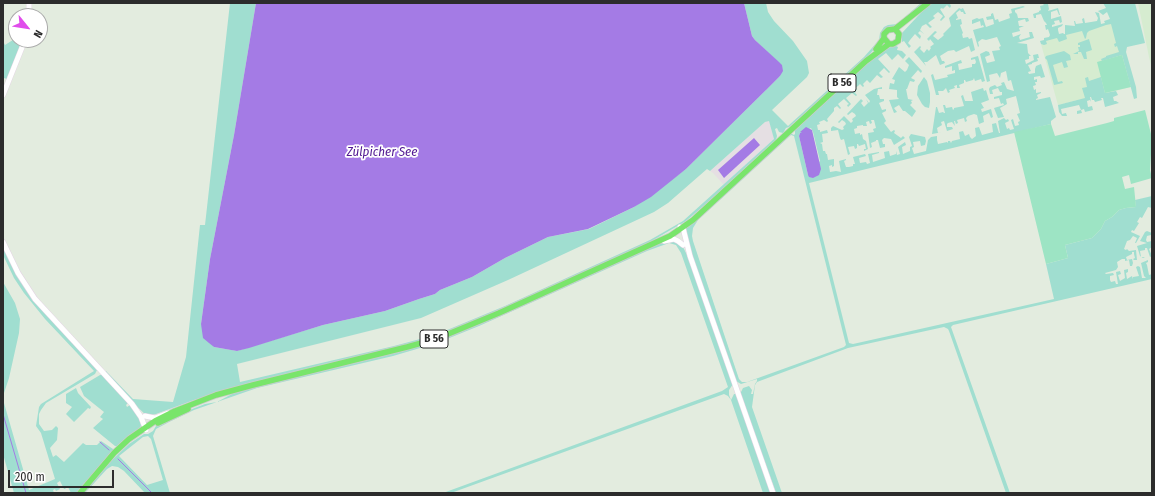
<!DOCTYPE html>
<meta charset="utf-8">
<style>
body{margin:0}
#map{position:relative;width:1155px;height:496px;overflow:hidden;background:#e3ecdf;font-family:"Fira Sans Condensed",sans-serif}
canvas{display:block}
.frame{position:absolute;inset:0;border:4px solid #2c2c2c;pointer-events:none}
.north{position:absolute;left:8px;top:8px;width:40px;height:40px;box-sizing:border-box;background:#fff;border:1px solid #ababab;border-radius:50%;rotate:120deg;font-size:11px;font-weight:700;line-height:16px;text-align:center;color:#2c2c2c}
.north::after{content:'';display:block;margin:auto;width:14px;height:18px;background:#e04deb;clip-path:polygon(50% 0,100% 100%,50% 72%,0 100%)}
.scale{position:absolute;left:8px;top:470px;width:106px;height:18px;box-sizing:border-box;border:2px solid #2c2c2c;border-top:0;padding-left:5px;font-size:12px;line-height:14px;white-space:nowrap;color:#2c2c2c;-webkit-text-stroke:3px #fff;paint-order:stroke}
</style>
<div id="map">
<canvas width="1155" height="496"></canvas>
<div class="frame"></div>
<div class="north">N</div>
<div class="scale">200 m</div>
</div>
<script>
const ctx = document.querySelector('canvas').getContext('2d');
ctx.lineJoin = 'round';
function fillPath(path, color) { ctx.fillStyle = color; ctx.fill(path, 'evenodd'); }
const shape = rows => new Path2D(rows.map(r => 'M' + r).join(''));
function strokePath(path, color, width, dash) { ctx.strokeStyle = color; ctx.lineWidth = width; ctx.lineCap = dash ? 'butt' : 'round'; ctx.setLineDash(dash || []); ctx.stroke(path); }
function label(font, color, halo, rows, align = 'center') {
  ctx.font = font + ' "Fira Sans Condensed",sans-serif'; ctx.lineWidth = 3.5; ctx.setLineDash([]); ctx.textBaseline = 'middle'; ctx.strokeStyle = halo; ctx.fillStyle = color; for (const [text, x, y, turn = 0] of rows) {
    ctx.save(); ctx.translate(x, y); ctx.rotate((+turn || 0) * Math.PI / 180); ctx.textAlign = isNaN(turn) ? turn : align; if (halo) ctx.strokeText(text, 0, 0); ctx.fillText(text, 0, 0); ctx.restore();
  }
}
const industrial = shape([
 [769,120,774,139,724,185,713,173,710,171,765,122]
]);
const education = shape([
 [1138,3,1152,3,1152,69,1149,57],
 [1113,21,1131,87,1058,105,1041,44,1045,42,1044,40]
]);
const green = shape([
 [230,3,256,3,234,135,210,259,201,324,214,347,237,351,323,325,385,311,419,299,435,294,440,290,472,277,505,258,548,237,589,229,634,207,686,169,780,76,782,68,781,65,755,40,752,36,744,3,766,3,768,12,774,21,793,41,807,61,809,73,807,77,772,110,788,126,864,57,879,40,880,33,884,27,888,25,897,24,921,3,925,3,898,26,891,27,881,42,865,59,822,98,789,127,786,128,783,133,779,132,777,128,775,129,777,136,776,140,721,191,686,221,650,242,499,311,436,337,194,400,156,414,147,416,131,401,105,373,106,371,133,399,173,402,186,357,200,225,205,225],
 [769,121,774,139,683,221,650,240,505,306,435,335,394,346,240,382,237,364,421,318,508,280,654,212,668,203,707,169,710,171,765,122],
 [930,3,950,3,950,4,951,6,950,8,947,5,943,9,942,8,940,9,945,17,941,21,940,20,943,16,938,12,933,16,935,18,928,23,932,27,930,28,926,24,922,26,920,30,924,34,920,31,918,33,921,36,920,39,915,34,910,40,908,43,911,46,909,48,904,41,902,42,902,33],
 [1039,3,1053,3,1048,4,1049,9,1048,11,1058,8,1060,15,1059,15,1057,10,1051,12,1051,19,1061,16,1062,22,1060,23,1059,20,1054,21,1055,24,1052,25,1052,27,1063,24,1062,26,1058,28,1058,30,1059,34,1063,33,1064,34,1065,34,1065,25,1075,26,1074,21,1075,21,1076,24,1083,23,1082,19,1084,18,1085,23,1097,21,1098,18,1095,12,1099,13,1101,24,1105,23,1104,21,1110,19,1107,12,1103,15,1098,11,1106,8,1103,3,1135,3,1145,43,1127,47,1126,52,1136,87,1137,98,1134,99,1122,55,1102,61,1101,59,1106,57,1106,56,1119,52,1117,46,1115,47,1114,44,1116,43,1111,24,1106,25,1089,31,1087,33,1086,38,1085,39,1082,31,1066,35,1067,39,1059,42,1057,38,1046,41,1047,44,1044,45,1041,44,1040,41,1044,40,1044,38,1049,37,1050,35,1048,29,1046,30,1045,25,1047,25,1046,23,1044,21,1041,14,1036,15,1036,18,1034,18,1033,14,1039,12,1039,11,1041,10,1040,6,1044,5,1043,4,1039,4],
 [1023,6,1025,7,1015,10,1015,12,1017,14,1018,18,1028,18,1029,21,1026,22,1025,19,1018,21,1019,26,1024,26,1019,28,1020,31,1012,33,1013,37,1021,34,1019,37,1020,40,1030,37,1029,32,1032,32,1034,38,1017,43,1027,44,1028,53,1031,56,1029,56,1029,59,1025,60,1026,64,1034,60,1033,55,1038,54,1039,58,1037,58,1038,61,1032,63,1032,64,1028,65,1031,71,1028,72,1029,74,1035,73,1035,69,1036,66,1041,64,1045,77,1041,78,1040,76,1034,77,1034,80,1037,79,1037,82,1035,82,1036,85,1033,86,1034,90,1036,89,1036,93,1041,92,1041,93,1037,95,1038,98,1036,99,1036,100,1050,97,1056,117,1051,121,1051,124,809,183,849,343,853,344,1054,299,1046,264,1068,258,1065,245,1092,238,1101,229,1105,221,1112,217,1119,210,1126,208,1136,207,1135,200,1152,196,1152,208,1148,207,1142,218,1140,217,1137,222,1139,223,1134,231,1132,230,1131,232,1140,236,1136,243,1135,243,1137,238,1133,236,1130,240,1127,241,1124,249,1126,250,1127,249,1129,251,1136,250,1137,260,1134,260,1133,259,1135,258,1134,254,1134,252,1132,252,1132,254,1126,257,1127,260,1132,259,1133,263,1132,266,1130,266,1129,260,1125,261,1125,259,1122,259,1117,262,1118,267,1116,270,1105,273,1106,274,1113,273,1114,275,1110,276,1110,280,1111,282,1115,281,1116,284,1118,284,1116,272,1120,271,1121,274,1118,275,1120,281,1125,278,1124,270,1128,269,1128,272,1126,273,1127,279,1132,276,1133,279,1133,277,1139,276,1136,267,1138,266,1140,267,1142,278,1146,278,1144,276,1141,263,1148,260,1148,262,1146,263,1147,265,1149,275,1152,274,1152,279,953,325,951,327,1010,493,1006,493,949,331,948,329,944,327,848,348,757,382,755,385,752,407,782,493,776,493,740,394,743,388,749,386,752,390,751,394,753,394,755,384,757,381,757,379,741,384,736,381,698,274,688,241,686,228,790,133,794,135,795,134,795,130,884,47,896,46,898,47,897,50,902,51,906,55,903,59,898,54,892,60,886,53,878,59,890,72,889,73,884,68,879,73,883,77,881,78,877,75,870,83,867,80,863,84,864,86,863,87,860,84,858,86,855,88,857,89,855,93,857,95,856,96,852,93,846,98,851,104,848,107,847,105,849,104,844,99,838,104,841,108,840,109,837,106,834,108,834,111,827,119,828,121,827,122,824,120,819,122,820,124,817,125,818,130,820,130,820,132,827,130,828,133,822,134,823,142,820,143,822,144,823,151,825,151,826,154,827,154,828,160,834,159,834,166,832,167,832,165,829,166,830,172,836,171,841,172,839,161,846,159,846,160,844,161,846,167,849,167,853,166,853,164,855,164,853,157,865,154,866,156,859,158,860,163,866,162,867,164,870,163,868,154,879,152,879,153,872,155,873,162,885,158,884,152,889,151,890,156,896,154,896,151,897,155,900,154,898,147,905,142,906,145,902,147,903,154,910,151,910,147,912,146,909,137,911,134,925,137,926,141,925,145,921,146,920,141,913,142,914,147,912,148,914,154,926,151,928,140,931,137,937,136,937,140,938,144,947,142,948,143,948,141,950,141,951,143,952,141,960,139,959,132,963,131,965,136,969,134,970,137,972,139,976,136,975,128,979,127,982,135,993,132,992,124,996,123,999,133,1000,133,998,121,1004,118,1006,120,1008,119,1009,121,1005,123,1007,129,1009,128,1010,130,1014,129,1011,120,1013,119,1015,126,1019,125,1018,122,1020,121,1017,114,1020,113,1016,96,1006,99,1007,104,1000,108,1004,117,998,118,994,108,1004,105,1003,103,1001,104,999,98,994,99,994,97,1002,95,1002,92,1000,92,998,88,992,90,993,94,990,94,989,89,990,87,995,85,997,87,1002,85,1001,83,1004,82,1007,89,1014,91,1011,80,1008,81,1006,71,1001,73,1000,78,997,73,989,75,990,81,987,82,980,54,986,51,989,52,990,55,985,57,987,63,995,61,992,51,1000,50,999,47,1001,46,1000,44,997,37,986,40,982,39,978,42,979,46,978,47,973,30,984,27,983,25,981,26,980,21,972,24,972,20,977,18,979,19,983,18,986,27,994,24,993,19,987,20,986,17,991,16,991,14,993,13,995,20,998,19,999,22,1010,18,1009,14,1012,13,1011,9],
 [811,128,813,132,820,161,808,175,799,136,800,133,801,134],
 [791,135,794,136,846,345,844,347,747,382,742,382,739,379,693,241,692,236,693,228,698,220],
 [959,8,961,9,963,8,966,14,964,14,963,12,961,12,960,10,956,13,958,18,956,19,956,20,961,19,962,24,960,25,963,33,962,34,963,38,968,37,969,39,972,38,975,50,971,52,969,46,956,52,954,50,948,51,940,56,942,61,944,61,945,63,940,65,936,55,927,62,924,62,926,66,914,52,920,46,921,47,920,49,924,53,927,49,929,51,931,48,930,47,934,44,930,39,929,41,927,39,935,31,937,32,933,36,938,40,942,37,944,35,943,34,951,26,949,18],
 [16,38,16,40,23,40,7,79,4,78,3,41,5,45],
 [1089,39,1092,50,1086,52,1087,59,1084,59,1081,52,1078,52,1078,54,1073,54,1079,51,1078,47,1080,47,1080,45,1078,45,1078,43],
 [1064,51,1070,55,1071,60,1066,61,1068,67,1064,68,1062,62,1053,65,1058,82,1062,81,1063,83,1054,85,1047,60,1045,58,1046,56],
 [978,56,985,81,982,82,981,79,975,81,974,78,973,80,966,82,965,80,964,80,964,83,959,85,960,88,957,88,957,85,954,86,955,88,949,90,950,92,948,93,946,88,943,91,938,91,939,95,936,95,931,75,933,74,935,80,948,77,947,75,955,73,955,70,952,71,952,66,945,68,945,66,961,60,962,63,958,64,959,70,972,67,972,64,975,64,976,62,975,59,971,60,971,58],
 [909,57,922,71,921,73,918,70,911,78,915,80,914,82,910,81,907,89,906,89,908,99,913,100,911,101,912,103,910,105,916,111,912,117,905,111,903,111,899,105,894,108,897,112,894,113,889,100,899,99,897,97,897,90,889,89,890,83,894,84,895,80,892,79,899,67,905,72,907,70,909,65,905,61],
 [924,77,927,81,930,93,930,102,929,108,925,107,922,104,917,95,918,86],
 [1088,77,1089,81,1101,77,1105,93,1116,91,1118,95,1113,97,1114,101,1116,101,1119,103,1105,107,1103,98,1101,98,1102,100,1095,102,1094,100,1092,100,1091,97,1090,97,1091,102,1090,100,1087,101,1088,107,1092,106,1093,110,1085,112,1084,109,1081,110,1082,113,1077,114,1077,111,1081,110,1079,105,1061,109,1062,114,1066,113,1067,116,1062,116,1059,112,1058,105,1085,98,1082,88,1087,87,1085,78],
 [882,87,882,89,878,89,877,95,879,95,880,99,884,99,884,101,879,103,882,110,886,109,886,111,882,113,886,121,884,123,891,132,894,130,895,131,894,133,901,138,903,136,905,138,894,145,891,139,884,138,882,140,883,144,885,144,885,147,880,148,878,140,876,140,876,141,871,143,872,147,870,148,868,133,874,132,873,129,876,128,874,120,871,120,872,123,870,124,869,121,866,122,867,126,863,126,863,125,857,126,857,128,854,129,855,134,860,133,860,135,862,134,863,139,866,141,868,149,864,151,864,149,866,149,865,144,859,146,858,144,857,144,857,148,855,149,854,146,848,147,850,154,848,155,844,139,841,140,840,138,838,130,831,131,831,128,833,126,842,130,844,129,843,127,846,124,845,122,842,120,839,123,838,122,844,116,851,123,853,121,852,119,856,116,855,114,852,112,848,115,847,114,861,99,863,101,861,103,864,107,868,103,866,99,869,103,870,101,865,95,874,89],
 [983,88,984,91,986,90,989,100,981,103,984,108,981,109,982,112,991,109,993,117,991,118,989,113,983,116,984,122,979,124,977,115,974,114,968,116,966,118,967,121,965,122,964,118,957,120,958,123,956,124,955,121,954,121,955,126,952,122,948,123,947,124,947,127,952,127,953,129,947,131,944,121,941,122,942,125,937,128,938,133,943,132,932,134,936,107,937,107,939,113,943,112,944,113,945,113,943,105,945,105,946,108,952,107,953,110,954,109,954,108,964,106,961,96,963,95,965,101,973,101,971,92],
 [1147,231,1152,233,1152,236,1151,235,1147,236,1146,240,1147,242,1152,241,1152,247,1149,249,1152,256,1150,257,1147,248,1145,248,1145,250,1140,251,1141,257,1145,257,1143,258,1140,256,1137,246,1147,243,1140,241,1145,232],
 [674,241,682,245,690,261,733,384,729,390,729,395,731,400,734,394,736,394,772,493,763,493,731,400,728,396,724,394,451,493,443,493,722,391,728,387,681,253,676,245,669,243,647,251,479,326,437,343,393,356,257,388,194,410,169,422,156,429,153,436,170,493,145,493,124,471,118,467,112,466,107,469,85,493,83,493,110,462,129,444,144,434,148,434,153,431,156,426,187,411,205,404,217,402,232,394,245,389,403,351,654,245],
 [148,436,151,439,163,480,147,485,119,456,143,437],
 [3,246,22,283,97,370,95,374,46,403,41,410,39,414,39,424,44,431,52,430,56,426,58,428,57,440,50,448,53,457,56,455,64,462,83,443,86,445,97,445,101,441,113,449,113,450,78,493,71,493,68,487,65,488,66,489,64,489,60,481,57,483,60,489,56,491,55,489,53,490,54,493,14,493,3,454,3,282,15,303,20,319,19,333,9,378,4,393,4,403,29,490,55,479,41,433,36,426,39,407,41,404,94,371,45,319,24,293,14,278,3,255],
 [100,375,102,375,128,403,126,405,127,407,130,405,137,413,141,425,140,428,117,446,115,446,93,428,103,419,100,417,104,412,84,396,80,387],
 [76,388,78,393,91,407,90,409,88,408,74,422,66,414,72,407,66,403,66,394]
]);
const pitch = shape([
 [1122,55,1131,87,1105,93,1097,62],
 [1145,110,1152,138,1150,170,1152,178,1131,184,1129,175,1122,177,1125,189,1134,187,1136,207,1126,208,1119,210,1112,217,1105,221,1101,229,1092,238,1065,245,1068,258,1046,264,1014,132,1051,124,1055,136,1107,123,1114,121,1114,118]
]);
const water = shape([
 [256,3,744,3,752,36,755,40,779,62,782,65,783,71,780,76,766,90,686,169,651,197,634,207,588,229,548,237,505,258,472,277,440,290,435,294,419,299,385,311,323,325,249,348,237,351,231,350,214,347,209,343,203,338,201,324,210,259,234,135],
 [806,127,812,130,821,169,819,175,813,178,809,177,808,175,799,136,800,133,802,133,800,132],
 [754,138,760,145,724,178,718,170]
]);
const stream = shape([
 [3,414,26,493],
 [100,442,109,450],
 [118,459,152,493]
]);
const secondary = shape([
 [29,16,29,3],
 [3,95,25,40],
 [680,227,683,228,690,256,773,493],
 [664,241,674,239,678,241,683,245],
 [3,242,18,273,35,299,132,404,141,417,146,430],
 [145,416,155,418,168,413]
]);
const primary = shape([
 [895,29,928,3],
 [876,49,884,38,884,34,888,30,895,29,899,34,898,41,893,44,889,44,884,38],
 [158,423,188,409],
 [80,493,114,453,129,439,155,421,175,411,216,395,253,385,407,347,436,339,499,313,670,236,693,220,866,61,889,44]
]);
const shields = [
 [842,83,28],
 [434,339,28]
];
const shieldNames = [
 ["B 56",842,83],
 ["B 56",434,339]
];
const waterNames = [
 ["Zülpicher See",382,152]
];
fillPath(industrial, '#e5dfe3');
fillPath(education, '#d6ecd0');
fillPath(green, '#a0ded0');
fillPath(pitch, '#9de4c4');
fillPath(water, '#a47be5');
strokePath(stream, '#a47be5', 1);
strokePath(secondary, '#e2d4e3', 6);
strokePath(primary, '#ccc', 7);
strokePath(secondary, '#fff', 5);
strokePath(primary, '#79e56b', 5.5);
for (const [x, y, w] of shields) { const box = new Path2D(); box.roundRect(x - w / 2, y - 9, w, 18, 3); ctx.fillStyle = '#fff'; ctx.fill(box); strokePath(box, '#2c2c2c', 1); }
label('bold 11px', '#2c2c2c', null, shieldNames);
label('italic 13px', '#511992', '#fff', waterNames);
</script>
